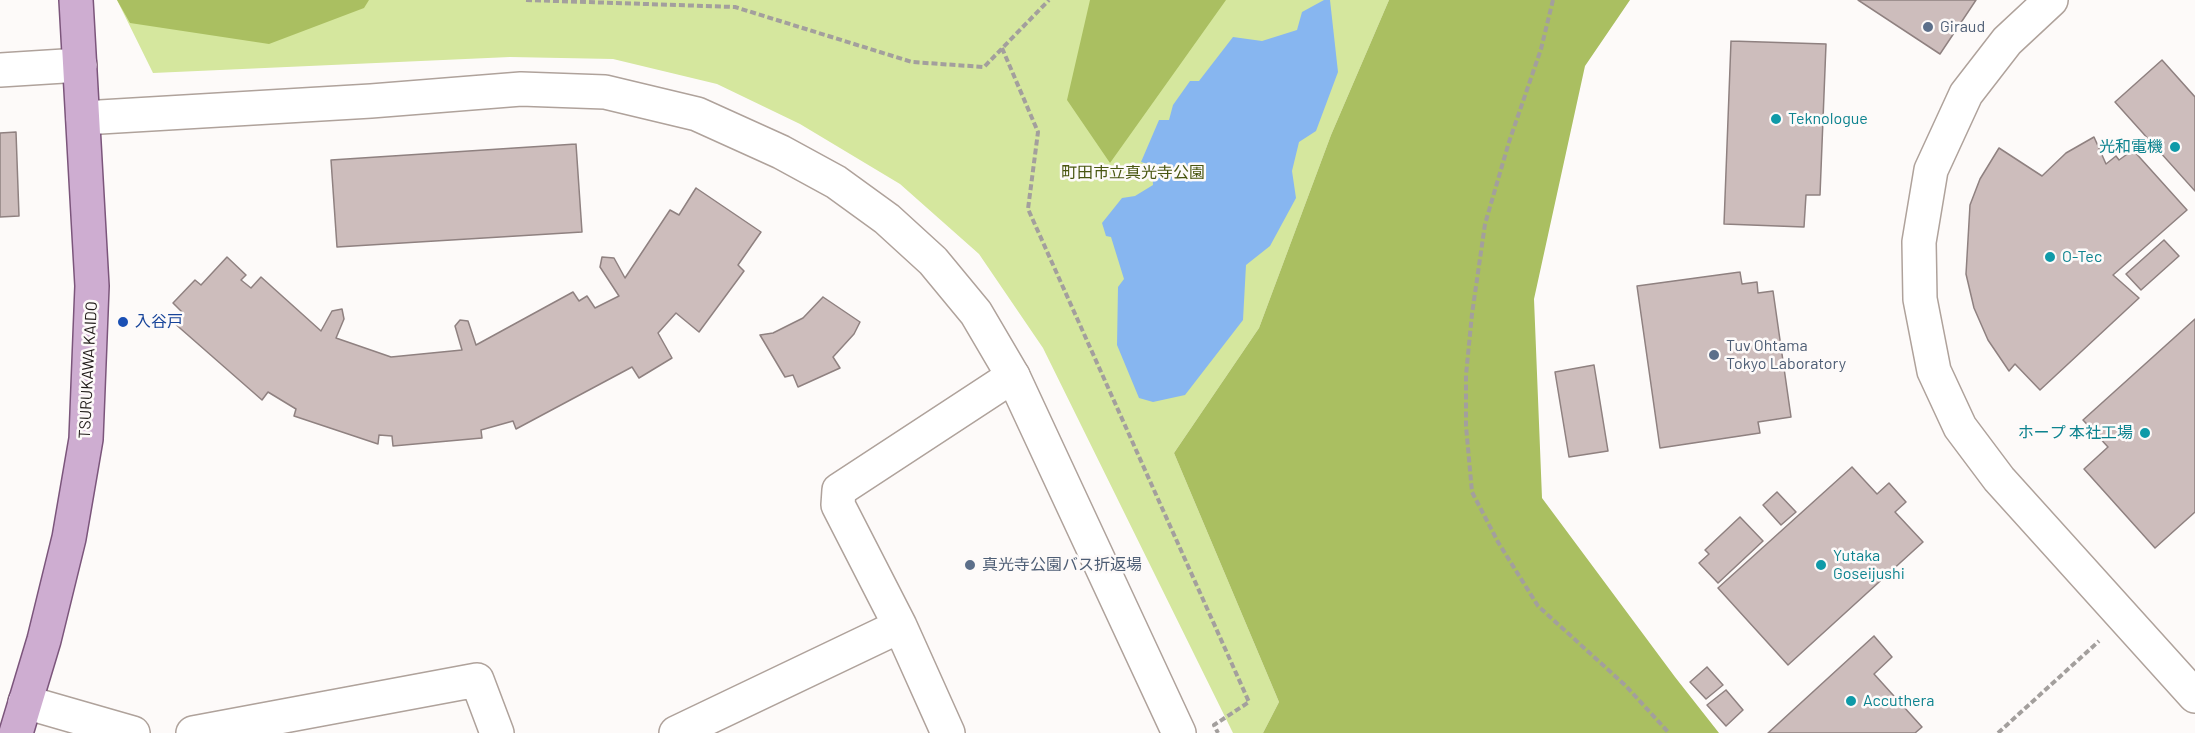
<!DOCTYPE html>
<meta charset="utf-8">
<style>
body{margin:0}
canvas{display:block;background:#fdfaf9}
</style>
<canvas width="2195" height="733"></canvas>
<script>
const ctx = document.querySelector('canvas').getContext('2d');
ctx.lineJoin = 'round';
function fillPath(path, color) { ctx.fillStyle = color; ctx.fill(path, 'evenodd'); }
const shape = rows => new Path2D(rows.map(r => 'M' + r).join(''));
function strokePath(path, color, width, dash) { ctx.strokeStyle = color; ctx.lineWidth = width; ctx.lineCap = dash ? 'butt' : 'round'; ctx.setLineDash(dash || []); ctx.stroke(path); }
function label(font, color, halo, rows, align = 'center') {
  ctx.font = font + ' Barlow,"Noto Sans JP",sans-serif'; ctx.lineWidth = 5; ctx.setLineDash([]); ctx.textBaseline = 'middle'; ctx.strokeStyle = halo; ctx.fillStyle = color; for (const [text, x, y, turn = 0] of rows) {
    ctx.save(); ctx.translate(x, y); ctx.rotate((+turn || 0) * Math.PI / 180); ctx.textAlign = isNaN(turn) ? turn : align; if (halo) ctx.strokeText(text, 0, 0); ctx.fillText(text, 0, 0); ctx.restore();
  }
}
const green = shape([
 [117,0,1389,0,1331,135,1259,328,1174,453,1279,702,1263,733,1233,733,1043,348,979,254,900,184,800,124,717,84,613,59,510,57,153,73]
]);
const forest = shape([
 [117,0,369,0,364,8,269,44,130,23],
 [1090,0,1226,0,1110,163,1067,100],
 [1389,0,1630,0,1585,66,1534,299,1542,498,1675,677,1719,733,1263,733,1279,702,1174,453,1259,328,1331,135]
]);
const water = shape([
 [1324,0,1330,0,1338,72,1316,131,1299,142,1292,171,1296,198,1270,246,1246,265,1243,320,1185,395,1153,402,1139,398,1117,345,1118,287,1124,279,1111,237,1106,236,1102,223,1122,198,1135,196,1153,185,1152,165,1141,162,1159,120,1169,120,1173,105,1190,81,1199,81,1233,37,1262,41,1297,30,1302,12]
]);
const building = shape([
 [1858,0,1976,0,1940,54,1858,0],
 [1731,41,1826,44,1820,195,1806,195,1804,227,1724,224,1731,41],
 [2162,60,2195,97,2195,191,2115,102,2162,60],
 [16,132,19,216,0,217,0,133,16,132],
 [2094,137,2106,164,2116,156,2119,160,2133,150,2187,210,2113,275,2139,298,2040,390,2015,364,2009,371,1988,340,1974,308,1966,274,1970,205,1980,179,1999,148,2042,176,2066,153,2094,137],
 [576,144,582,232,337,247,331,160,576,144],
 [696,188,761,232,738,265,744,271,699,332,676,313,658,333,672,358,639,378,632,367,516,429,513,421,481,430,482,438,393,446,392,436,379,435,378,444,294,416,296,409,268,392,262,400,173,322,183,313,173,303,195,280,201,285,227,257,246,275,241,280,251,288,261,277,321,331,332,311,342,309,344,319,336,338,391,357,462,350,455,326,460,320,468,321,476,345,573,292,579,301,587,296,595,308,619,296,600,267,602,257,614,258,625,278,670,210,679,215,696,188],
 [2164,240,2179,256,2141,290,2126,274,2164,240],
 [1740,272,1742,284,1757,282,1758,293,1773,291,1791,417,1758,422,1760,433,1660,448,1637,286,1740,272],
 [823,297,860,322,854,334,833,357,840,368,798,387,793,375,785,377,760,335,773,333,803,318,823,297],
 [2195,319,2195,512,2155,548,2084,469,2108,447,2083,420,2195,319],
 [1594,365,1608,451,1569,457,1555,372,1594,365],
 [1852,467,1877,494,1889,483,1906,502,1895,512,1923,542,1788,665,1718,588,1852,467],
 [1777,492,1796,512,1781,525,1763,505,1777,492],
 [1740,517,1763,541,1718,583,1699,563,1709,554,1705,550,1740,517],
 [1874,636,1892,657,1874,674,1922,727,1915,733,1768,733,1874,636],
 [1707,667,1723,685,1706,699,1690,682,1707,667],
 [1726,690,1743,710,1726,726,1707,705,1726,690]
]);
const path = shape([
 [526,0,735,7,912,62,984,67,1049,0],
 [1553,0,1541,49,1509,142,1485,224,1472,314,1466,375,1466,426,1472,492,1498,542,1538,606,1626,686,1669,733],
 [1002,48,1038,132,1028,209,1249,702,1214,725,1218,733],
 [1998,733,2099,641]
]);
const minor = shape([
 [0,70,80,65],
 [25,702,133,733],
 [193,733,477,680,497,733],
 [676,733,900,626],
 [948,733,900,626,838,505,839,490,1013,376]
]);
const tertiary = shape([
 [2051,0,2007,41,1966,94,1931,170,1919,242,1920,299,1934,371,1960,427,1999,479,2195,696],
 [83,118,371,101,521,89,605,92,697,114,781,152,836,182,887,219,933,261,976,313,1013,376,1179,733]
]);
const primary = shape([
 [16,733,44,640,69,538,86,439,92,286,76,0]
]);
const markers = [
 [1928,27,6,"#5c6f8a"],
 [1776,119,6,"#0f9aa8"],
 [2175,147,6,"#0f9aa8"],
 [2050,257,6,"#0f9aa8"],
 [123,322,6,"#1a4fb4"],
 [1714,355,6,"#5c6f8a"],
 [2145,433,6,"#0f9aa8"],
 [970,565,6,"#5c6f8a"],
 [1821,565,6,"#0f9aa8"],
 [1851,701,6,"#0f9aa8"]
];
const serviceNames = [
 ["Giraud",1940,27],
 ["Tuv Ohtama",1726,346],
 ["Tokyo Laboratory",1726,364],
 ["真光寺公園バス折返場",982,565]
];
const cultureNames = [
 ["Teknologue",1788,119],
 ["光和電機",2163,147,"right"],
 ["O-Tec",2062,257],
 ["ホープ 本社工場",2133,433,"right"],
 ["Yutaka",1833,556],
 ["Goseijushi",1833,574],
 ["Accuthera",1863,701]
];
const parkNames = [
 ["町田市立真光寺公園",1133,173]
];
const transitNames = [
 ["入谷戸",135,322]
];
const streetNames = [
 ["TSURUKAWA KAIDO",88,370,-87]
];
fillPath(green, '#d5e79e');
fillPath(forest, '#aabf61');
fillPath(water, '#87b6f0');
fillPath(building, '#cdbdbc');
strokePath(building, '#8f8180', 1.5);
strokePath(minor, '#afa29b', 36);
strokePath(tertiary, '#afa29b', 36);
strokePath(primary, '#7b557b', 36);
strokePath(path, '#a39f9d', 4, [6, 3]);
strokePath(minor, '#fff', 33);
strokePath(tertiary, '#fff', 33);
strokePath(primary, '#ceadd1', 33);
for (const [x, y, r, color] of markers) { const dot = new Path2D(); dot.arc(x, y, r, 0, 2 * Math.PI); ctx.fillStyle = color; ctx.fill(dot); strokePath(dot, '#fdfaf9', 2); }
label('16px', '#4e5e75', '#fdfaf9', serviceNames, 'left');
label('16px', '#0d838f', '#fdfaf9', cultureNames, 'left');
label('16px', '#495611', '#fdfaf9', parkNames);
label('16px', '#164399', '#fdfaf9', transitNames, 'left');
label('16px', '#1e1916', '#fdfaf9', streetNames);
</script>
